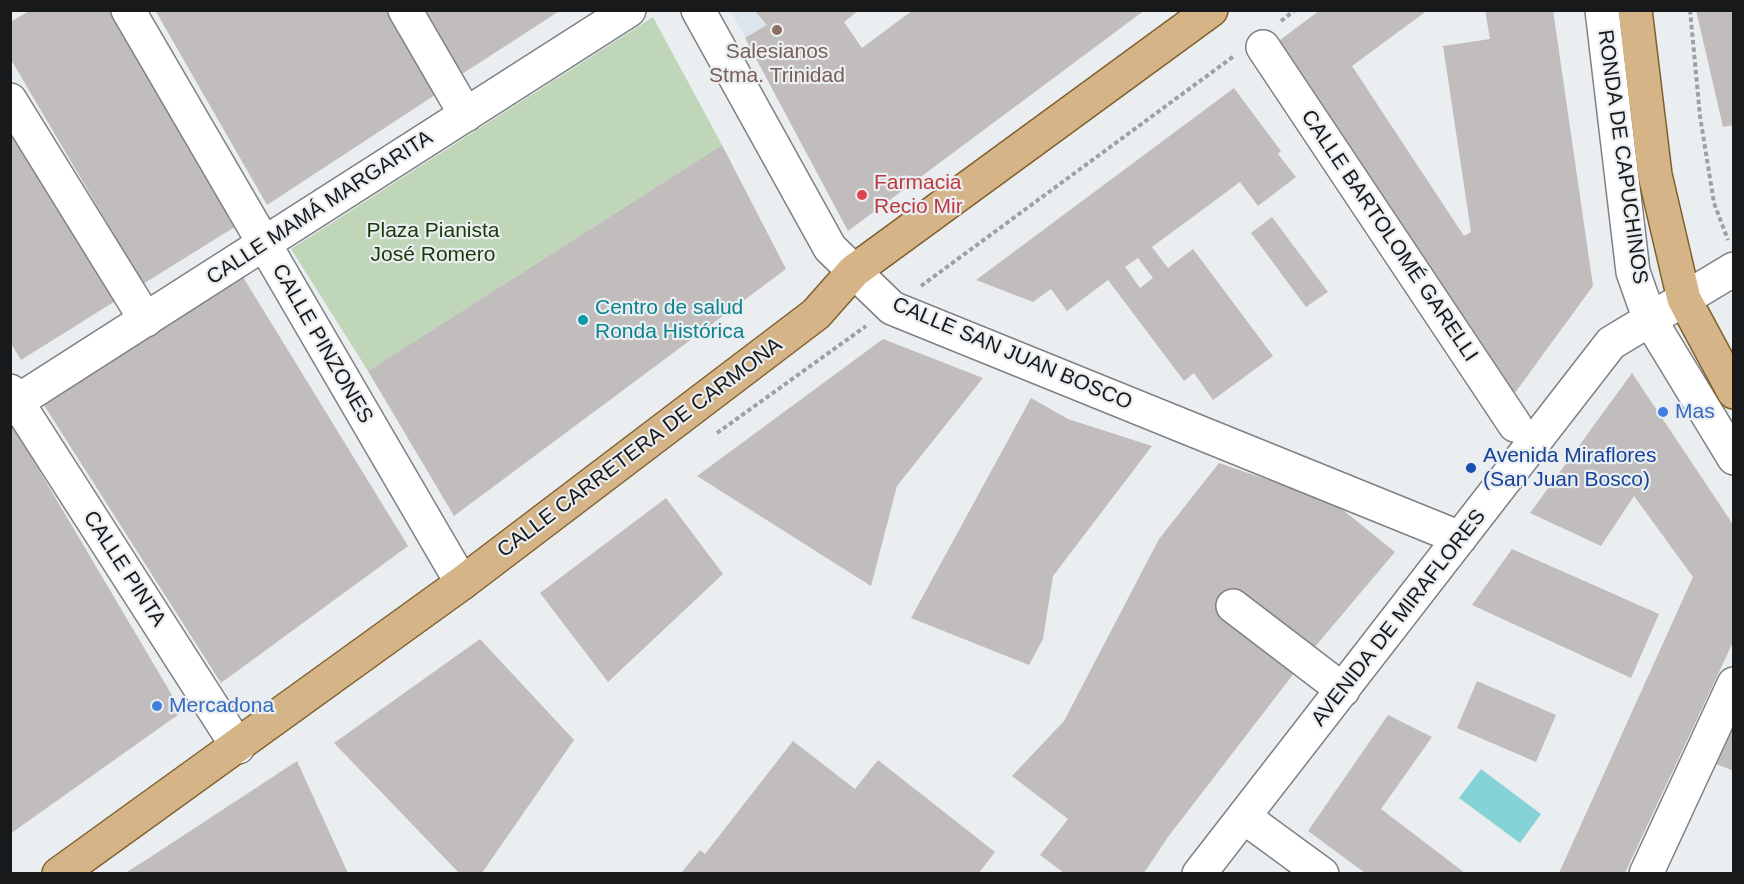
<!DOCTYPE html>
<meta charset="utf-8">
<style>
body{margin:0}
#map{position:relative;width:1744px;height:884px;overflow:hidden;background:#ebeef1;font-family:Arial,sans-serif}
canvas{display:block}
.frame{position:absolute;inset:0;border:12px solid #18191a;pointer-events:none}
</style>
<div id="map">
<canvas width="1744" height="884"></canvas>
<div class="frame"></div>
</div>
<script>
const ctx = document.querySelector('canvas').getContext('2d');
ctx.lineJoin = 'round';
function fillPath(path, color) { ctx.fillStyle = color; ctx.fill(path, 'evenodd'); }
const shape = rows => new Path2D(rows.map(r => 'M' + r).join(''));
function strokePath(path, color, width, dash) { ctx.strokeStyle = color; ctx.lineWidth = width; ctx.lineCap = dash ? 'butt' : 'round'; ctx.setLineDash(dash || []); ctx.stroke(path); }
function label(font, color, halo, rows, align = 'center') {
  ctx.font = font + ' Arial,sans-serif'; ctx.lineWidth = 4.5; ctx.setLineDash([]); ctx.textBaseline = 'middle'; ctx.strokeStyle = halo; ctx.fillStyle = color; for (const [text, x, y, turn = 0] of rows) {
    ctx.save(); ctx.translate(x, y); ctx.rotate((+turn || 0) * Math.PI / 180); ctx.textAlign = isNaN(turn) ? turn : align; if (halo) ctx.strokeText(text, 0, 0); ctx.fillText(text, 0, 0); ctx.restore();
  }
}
const built = shape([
 [731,11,859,11,844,22,839,15,759,63]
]);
const green = shape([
 [653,17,722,145,368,371,291,249]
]);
const water = shape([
 [1481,769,1541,814,1520,843,1459,798]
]);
const building = shape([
 [31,10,113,10,238,225,143,284,10,58,10,22],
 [155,10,388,10,435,95,267,205],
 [424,10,561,10,459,76],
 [754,10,859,10,844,22,862,48,913,10,1145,10,848,231,745,38,767,25],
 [1320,10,1428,10,1352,66,1464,236,1471,232,1443,46,1490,39,1485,10,1553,10,1593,286,1509,401,1272,46],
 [1696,10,1734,10,1734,125,1723,127],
 [1234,88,1281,151,1278,154,1296,177,1258,206,1240,182,1152,247,1168,268,1193,249,1273,356,1213,400,1194,373,1184,381,1108,280,1067,311,1051,289,1033,302,976,280],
 [1138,258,1153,278,1140,288,1125,267],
 [10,122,117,300,21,360,10,342],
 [722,145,786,269,454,516,368,371],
 [1272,217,1328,292,1306,307,1251,233],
 [243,277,408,546,221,683,42,402],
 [883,339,983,378,897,486,871,586,697,476],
 [1632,373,1734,526,1734,640,1625,873,1559,873,1693,577,1634,496,1601,546,1530,513],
 [1031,398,1068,419,1152,446,1053,576,1043,639,1029,665,911,618],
 [13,426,182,712,10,834,10,428],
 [1219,463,1333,502,1395,552,1308,655,1168,837,1144,873,1064,873,1040,855,1068,819,1012,776,1064,721,1159,539],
 [666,498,723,574,608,682,540,593],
 [1512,549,1659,614,1631,678,1472,605],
 [480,639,574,740,482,873,459,873,334,743],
 [1477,681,1556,715,1536,762,1457,728],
 [1388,715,1432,737,1381,809,1465,873,1365,873,1308,831],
 [1734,725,1734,771,1716,764],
 [793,741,855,789,878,760,995,852,979,873,681,873,700,850,705,854],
 [297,761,348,873,125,873,149,858]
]);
const path = shape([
 [1690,10,1700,116,1714,203,1728,240],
 [1281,21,1295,10],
 [921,286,1234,56],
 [717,433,866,326]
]);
const minor = shape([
 [128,10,462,583],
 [405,10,466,115],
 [698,10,830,248,892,308,1460,538],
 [1602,10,1633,272,1650,320,1734,458],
 [1263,47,1515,425],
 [10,100,146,320],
 [10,391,238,747],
 [10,406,629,10],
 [1233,606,1343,690],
 [1244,817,1322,874],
 [1199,874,1611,343,1734,269],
 [1646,874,1734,684]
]);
const major = shape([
 [1635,10,1655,175,1684,299,1734,392],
 [59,874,462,583,816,314,854,271,1211,10]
]);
const markers = [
 [777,30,6,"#8d6e63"],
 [862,195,6,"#e0444e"],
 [583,320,6,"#0f9aa8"],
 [1663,412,6,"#3f7fe0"],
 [1471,468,6,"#1a4fb4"],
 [157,706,6,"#3f7fe0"]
];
const educationNames = [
 ["Salesianos",777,52],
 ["Stma. Trinidad",777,76]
];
const streetNames = [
 ["RONDA DE CAPUCHINOS",1622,157,82],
 ["CALLE MAMÁ MARGARITA",320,208,-33],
 ["CALLE BARTOLOMÉ GARELLI",1389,236,56],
 ["CALLE PINZONES",322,344,60],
 ["CALLE SAN JUAN BOSCO",1012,354,23],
 ["CALLE CARRETERA DE CARMONA",640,448,-37],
 ["CALLE PINTA",124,569,57],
 ["AVENIDA DE MIRAFLORES",1399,618,-52]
];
const healthNames = [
 ["Farmacia",874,183],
 ["Recio Mir",874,207]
];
const parkNames = [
 ["Plaza Pianista",433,231],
 ["José Romero",433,255]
];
const cultureNames = [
 ["Centro de salud",595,308],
 ["Ronda Histórica",595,332]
];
const shopNames = [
 ["Mas",1675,412],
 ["Mercadona",169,706]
];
const transitNames = [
 ["Avenida Miraflores",1483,456],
 ["(San Juan Bosco)",1483,480]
];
fillPath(built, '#dce4ed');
fillPath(green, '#bfd6b8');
fillPath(water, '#85d3d7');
fillPath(building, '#c1bdbc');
strokePath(minor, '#7e8083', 36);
strokePath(major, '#815f2d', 36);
strokePath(path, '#9ea0a3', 4, [4.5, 3]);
strokePath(minor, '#fff', 33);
strokePath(major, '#d5b587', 33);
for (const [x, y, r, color] of markers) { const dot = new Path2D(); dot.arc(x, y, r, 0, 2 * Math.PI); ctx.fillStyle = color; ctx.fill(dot); strokePath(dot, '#ebeef1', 2); }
label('21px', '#785e54', '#ebeef1', educationNames);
label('21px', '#18191a', '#ebeef1', streetNames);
label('21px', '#be3a42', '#ebeef1', healthNames, 'left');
label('21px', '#173a09', '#ebeef1', parkNames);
label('21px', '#0d838f', '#ebeef1', cultureNames, 'left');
label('21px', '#366cbe', '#ebeef1', shopNames, 'left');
label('21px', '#164399', '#ebeef1', transitNames, 'left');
</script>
